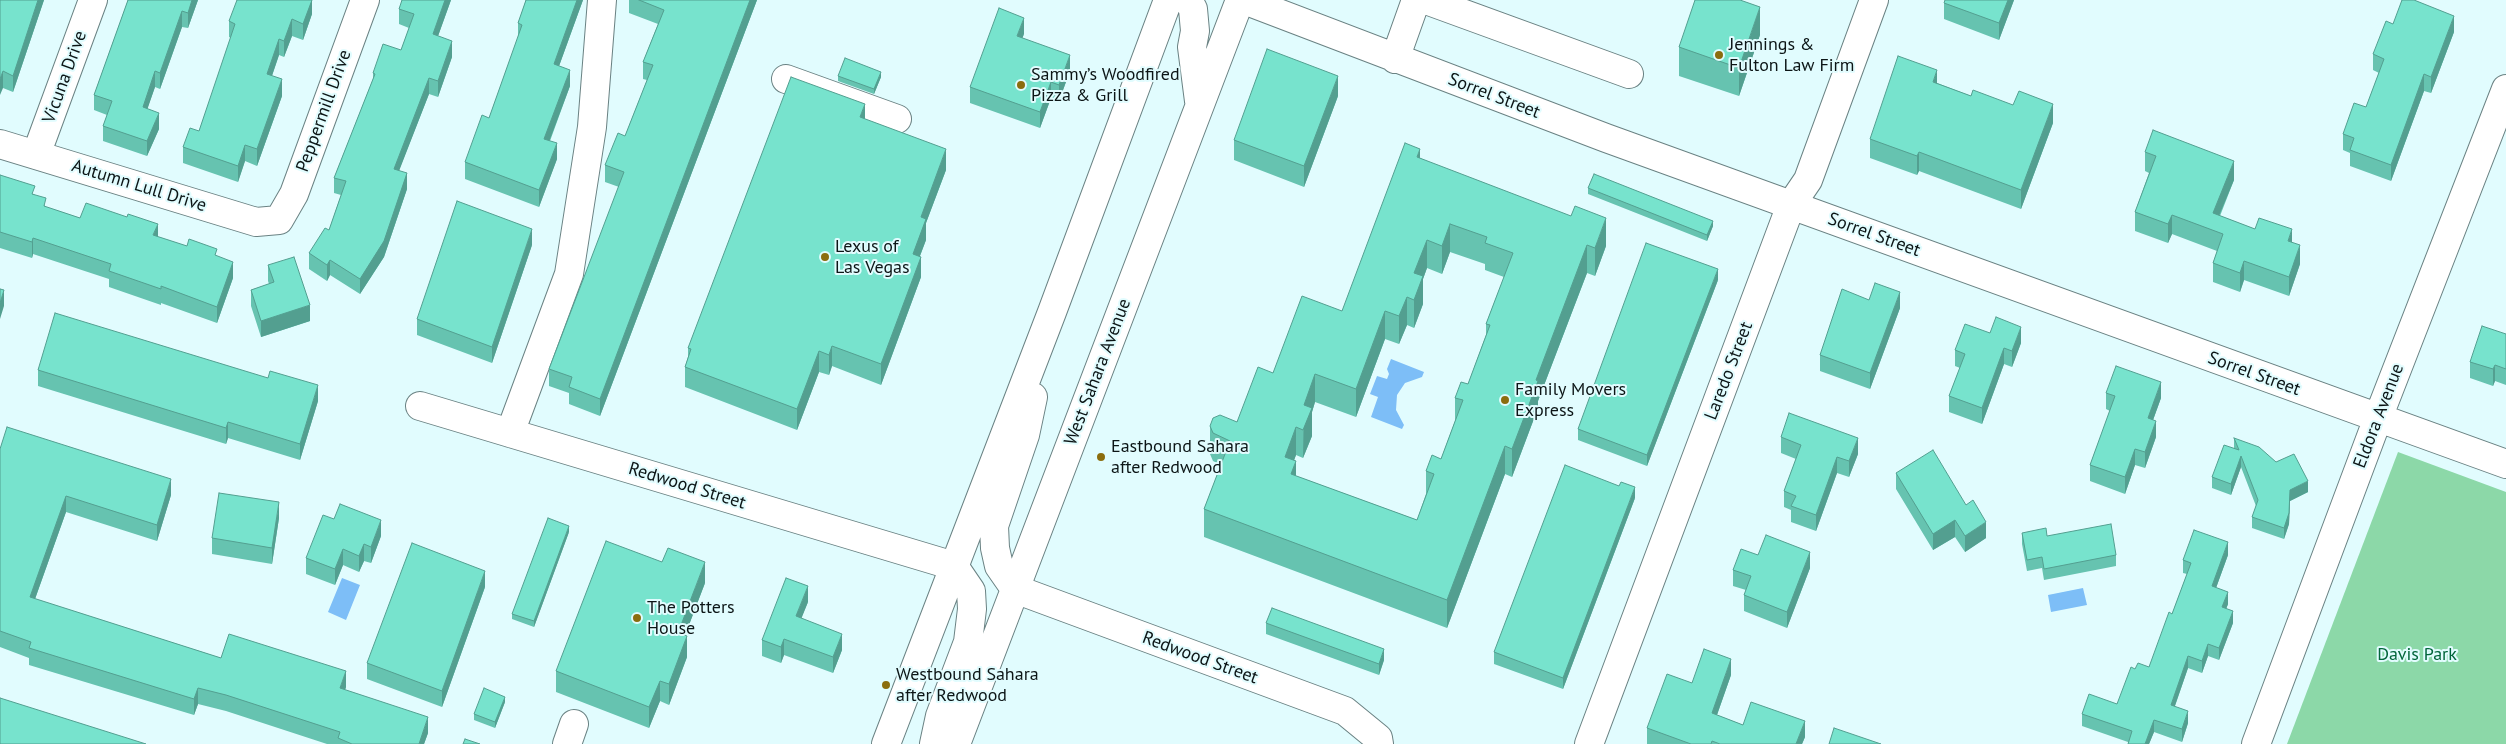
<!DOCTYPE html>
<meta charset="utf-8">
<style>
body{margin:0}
canvas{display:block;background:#e1fcfe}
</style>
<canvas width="2506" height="744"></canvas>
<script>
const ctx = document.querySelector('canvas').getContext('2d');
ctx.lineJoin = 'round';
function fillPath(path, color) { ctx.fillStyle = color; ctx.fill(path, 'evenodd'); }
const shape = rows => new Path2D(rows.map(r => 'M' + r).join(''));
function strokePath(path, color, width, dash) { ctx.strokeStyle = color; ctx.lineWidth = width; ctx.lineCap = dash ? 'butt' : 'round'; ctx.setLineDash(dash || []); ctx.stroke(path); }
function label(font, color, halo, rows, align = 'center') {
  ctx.font = font + ' "PT Sans",sans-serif'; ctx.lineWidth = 4; ctx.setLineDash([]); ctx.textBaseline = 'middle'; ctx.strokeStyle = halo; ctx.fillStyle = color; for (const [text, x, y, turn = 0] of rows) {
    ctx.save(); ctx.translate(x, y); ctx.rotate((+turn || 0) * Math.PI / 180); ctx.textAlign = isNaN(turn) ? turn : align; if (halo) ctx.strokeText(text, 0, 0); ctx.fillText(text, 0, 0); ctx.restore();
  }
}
const green = shape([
 [2398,452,2506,492,2506,744,2287,744]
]);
const water = shape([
 [1391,359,1424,372,1422,377,1405,383,1397,395,1396,410,1404,425,1402,429,1371,417,1378,397,1370,394,1377,376,1387,379,1389,374,1387,369],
 [342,578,360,585,346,620,328,612],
 [2083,588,2087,605,2051,612,2048,595]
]);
const minor = shape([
 [1244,0,1606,138,2506,464],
 [1426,0,1629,74],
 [1395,59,1416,0],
 [786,79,897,119],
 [0,144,256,222,279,220,294,194,365,0],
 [36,155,93,0],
 [420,406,954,566],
 [510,433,569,274,592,127,602,0],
 [1015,589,1345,711,1378,738,1379,744],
 [567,744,574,724],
 [1589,744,1791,205,1808,180,1874,0],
 [2256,744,2378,418,2506,89]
]);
const major = shape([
 [1188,0,1193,9,1195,31,1192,47,1199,101],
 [1015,589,999,566,995,548,994,526,1025,435,1033,397],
 [886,744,1052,312,1168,0],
 [934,744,940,716,968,642,972,609,971,591,954,566],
 [956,744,1240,0]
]);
const wall = shape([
 [0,0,44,0,13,92,3,88],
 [128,0,198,0,188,28,182,27,160,89,155,87,147,109,159,129,147,156,103,141,103,126,107,115,94,110,94,95],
 [312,0,312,14,303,40,292,36,284,57,279,55,272,76,282,96,257,166,245,161,238,182,183,163,183,147,199,131,231,38,229,37,229,21],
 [451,0,438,36,452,57,438,97,429,94,399,170,407,189,384,257,360,294,330,275,327,281,309,269,309,253,329,230,341,195,334,193,334,178,373,79,373,73,401,50,409,28,399,24,399,9],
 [526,0,583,0,559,66,570,86,550,141,557,159,539,207,465,179,465,162,489,118,518,38,518,23],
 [629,0,757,0,600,416,569,404,569,393,549,386,549,369,619,187,605,182,605,165,625,136,647,80,643,79,643,62,658,24,629,13],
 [2014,0,1999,40,1944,19,1944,3],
 [2393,24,2454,32,2431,93,2424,91,2391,181,2350,166,2350,153,2343,150,2343,134,2366,107,2379,73,2373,70,2373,54],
 [1024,34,1022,38,1070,71,1059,101,1051,98,1040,128,970,103,970,87],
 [1760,35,1739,96,1679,76,1679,47],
 [838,76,881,77,874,94,838,81],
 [1937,83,1971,96,2053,123,2021,209,1919,171,1917,175,1870,158,1870,139],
 [1338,96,1304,187,1234,160,1234,140],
 [865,119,946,170,926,223,926,240,920,256,921,277,881,385,832,366,829,375,819,372,797,430,685,387,685,367,688,357,688,348],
 [2145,152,2234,180,2220,216,2292,243,2300,264,2289,296,2244,280,2240,292,2213,282,2213,263,2217,251,2172,234,2168,243,2135,231,2135,212,2149,173,2145,171],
 [1420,158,1606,246,1595,276,1587,273,1538,401,1538,408,1512,477,1505,474,1447,628,1204,537,1204,509,1221,465,1213,461,1210,454,1210,426,1237,422,1273,373,1342,311],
 [1450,252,1485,264,1485,270,1504,277,1486,324,1486,335,1468,384,1455,398,1455,421,1441,459,1426,471,1426,494,1417,520,1296,476,1294,460,1296,455,1303,458,1312,436,1312,412,1315,402,1356,417,1385,339,1399,344,1407,325,1414,328,1423,304,1423,279,1427,268,1442,274],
 [0,175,35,195,46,207,80,218,158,237,217,256,233,278,217,323,161,303,161,305,109,287,109,279,33,254,32,258,0,248],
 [1588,188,1713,226,1707,241,1588,194],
 [532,245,492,363,417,335,417,319],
 [268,265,310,321,261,337,251,306,251,290,269,284,268,281],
 [1718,280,1647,466,1578,440,1578,429],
 [1869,300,1900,308,1870,389,1820,371,1820,355],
 [1990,333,2021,343,2012,367,2004,364,1982,424,1949,412,1949,396,1960,368,1955,366,1955,350],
 [2506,334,2506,385,2495,381,2493,386,2470,378,2470,362],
 [38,370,318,401,300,460,228,438,226,444,38,386],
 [2106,393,2161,398,2153,420,2156,437,2145,468,2135,465,2125,494,2090,481,2090,465,2110,411,2106,409],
 [1781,437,1858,454,1849,477,1837,473,1816,531,1791,522,1791,510,1784,507,1784,491,1796,459,1781,453],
 [2234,438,2308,492,2290,501,2289,524,2284,539,2252,528,2252,517,2256,506,2241,467,2231,495,2212,488,2212,477,2234,448],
 [0,449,171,495,157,541,66,512,35,599,221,658,346,687,345,690,428,733,424,744,327,744,226,711,198,704,194,715,29,665,29,658,0,647],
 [1896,473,1986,538,1965,552,1955,537,1933,550,1896,489],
 [1635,498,1563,689,1494,664,1494,652],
 [279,518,272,564,212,554,212,538],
 [569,532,534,627,512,619,512,614],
 [2022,533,2116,555,2116,566,2044,580,2042,568,2027,571,2022,544],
 [381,536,371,563,364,561,359,572,343,565,335,585,306,574,306,558],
 [1758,555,1810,568,1787,628,1744,611,1744,595,1746,590,1733,586,1733,570],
 [2228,555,2216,588,2228,604,2226,609,2233,623,2219,660,2208,656,2202,673,2188,668,2175,706,2188,723,2182,742,2154,732,2149,744,2128,744,2128,742,2082,726,2082,714,2117,704,2135,669,2149,667,2172,614,2187,574,2183,573,2183,560],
 [705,583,685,635,687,657,669,705,660,701,649,728,556,692,556,671],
 [485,587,442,707,367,679,367,663],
 [808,602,801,618,842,650,833,673,784,655,781,663,762,656,762,640],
 [1266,623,1384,660,1379,675,1266,634],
 [1731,675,1717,715,1743,725,1805,737,1802,744,1647,744,1647,728,1692,683],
 [505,702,495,728,474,720,474,714]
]);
const shadedWall = shape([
 [38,0,44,0,13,92,13,76],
 [192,0,198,0,188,28,188,13],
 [307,0,312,0,312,14,303,40,303,24],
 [445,0,451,0,433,50,433,34],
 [577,0,583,0,554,80,554,64],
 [750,0,757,0,600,416,600,399],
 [2008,0,2014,0,1999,40,1999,23],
 [1760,7,1760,35,1739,96,1739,68],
 [182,11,182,27,160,89,160,73],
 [2454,16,2454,32,2431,93,2431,77],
 [1024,18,1024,34,1017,52,1017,36],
 [292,19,292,36,284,57,284,41],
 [279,39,279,55,267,90,267,74],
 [452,41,452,57,438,97,438,81],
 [1070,55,1070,71,1059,101,1059,85],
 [570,70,570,86,544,155,544,139],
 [1937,70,1937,89,1933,82],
 [3,71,3,88,0,95,0,79],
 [155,71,155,87,143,122,143,107],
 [881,72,881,77,874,94,874,89],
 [2424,74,2424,91,2391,181,2391,165],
 [1338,76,1338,96,1304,187,1304,166],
 [429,78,429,94,394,184,394,169],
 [282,79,282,96,257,166,257,149],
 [1051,82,1051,98,1040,128,1040,112],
 [865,104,865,124,860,117],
 [2053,104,2053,123,2021,209,2021,190],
 [159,113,159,129,147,156,147,141],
 [557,143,557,159,539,207,539,190],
 [245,145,245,161,238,182,238,166],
 [946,149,946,170,926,223,926,240,913,274,913,254,921,217],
 [1420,149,1420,177,1417,157],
 [1919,152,1919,171,1917,175,1917,156],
 [2234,161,2234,180,2213,230,2213,213],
 [407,173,407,189,384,257,360,294,360,279],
 [2172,215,2172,234,2168,243,2168,224],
 [1606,218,1606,246,1595,276,1595,248],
 [1713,221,1713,226,1707,241,1707,235],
 [158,224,158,240,153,235],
 [1450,224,1450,252,1442,274,1442,246],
 [532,229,532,245,492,363,492,347],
 [2292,229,2292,248,2288,241],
 [33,238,33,254,32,258,32,242],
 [1427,240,1427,268,1423,279,1423,304,1414,328,1414,273],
 [1587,245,1587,273,1538,401,1538,408,1512,477,1512,449,1536,380],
 [2300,245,2300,264,2289,296,2289,277],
 [921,257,921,277,881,385,881,364],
 [330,260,330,275,327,281,327,265],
 [2244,261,2244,280,2240,292,2240,273],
 [233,262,233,278,217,323,217,307],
 [1718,269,1718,280,1647,466,1647,455],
 [4,290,4,306,0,319,0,303],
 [1900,292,1900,308,1870,389,1870,373],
 [1407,297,1407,325,1399,344,1399,316],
 [310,305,310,321,261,337,261,321],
 [1385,311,1385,339,1356,417,1356,389],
 [2021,327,2021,343,2012,367,2012,351],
 [832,346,832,366,829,375,829,355],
 [2004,348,2004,364,1982,424,1982,408],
 [819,351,819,372,797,430,797,409],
 [2495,365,2495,381,2493,386,2493,369],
 [1315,374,1315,402,1312,412,1312,436,1303,458,1304,405],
 [2161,382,2161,398,2148,434,2148,418],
 [318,385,318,401,300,460,300,444],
 [2156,421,2156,437,2145,468,2145,452],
 [228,422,228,438,226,444,226,428],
 [1296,427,1296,455,1285,485,1285,457],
 [1858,438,1858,454,1849,477,1849,461],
 [1505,446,1505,474,1447,628,1447,600],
 [2135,449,2135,465,2125,494,2125,477],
 [2241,456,2241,467,2231,495,2231,484],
 [1837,457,1837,473,1816,531,1816,515],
 [1296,461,1296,489,1291,474],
 [171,479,171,495,157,541,157,525],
 [2308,481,2308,492,2290,501,2289,524,2284,539,2284,528,2290,490],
 [1635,487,1635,498,1563,689,1563,678],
 [66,496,66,512,30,613,30,597],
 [279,502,279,518,272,564,272,548],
 [381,520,381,536,371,563,371,547],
 [1955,520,1955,537,1933,550,1933,534],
 [1986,522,1986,538,1965,552,1965,536],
 [569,526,569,532,534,627,534,621],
 [2228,542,2228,555,2212,599,2212,586],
 [364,544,364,561,359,572,359,556],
 [343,549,343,565,335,585,335,569],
 [1810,552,1810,568,1787,628,1787,612],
 [705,562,705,583,678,654,678,633],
 [485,571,485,587,442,707,442,691],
 [808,586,808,602,796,632,796,616],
 [2228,592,2228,604,2222,620,2222,607],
 [2233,611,2233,623,2219,660,2219,648],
 [842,634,842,650,833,673,833,657],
 [687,636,687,657,669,705,669,684],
 [784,639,784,655,781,663,781,647],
 [2208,644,2208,656,2202,673,2202,661],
 [1384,649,1384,660,1379,675,1379,664],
 [2188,656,2188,668,2171,717,2171,705],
 [1731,659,1731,675,1712,729,1712,713],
 [346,671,346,687,340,704,340,688],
 [660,681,660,701,649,728,649,707],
 [198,688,198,704,194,715,194,699],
 [505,697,505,702,495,728,495,722],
 [2188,711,2188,723,2182,742,2182,729],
 [428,717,428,733,424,744,419,744],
 [2154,720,2154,732,2149,744,2145,744],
 [1805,721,1805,737,1802,744,1796,744]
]);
const building = shape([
 [0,0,38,0,13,76,3,71,0,79,0,0],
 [128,0,192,0,188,13,182,11,160,73,155,71,143,107,159,113,147,141,103,126,112,101,94,95,128,0],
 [237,0,312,0,303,24,292,19,284,41,279,39,267,74,282,79,257,149,245,145,238,166,183,147,190,128,199,131,235,24,229,21,237,0],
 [402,0,445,0,433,34,452,41,438,81,429,78,394,169,407,173,384,241,360,279,330,260,327,265,309,253,325,228,329,230,346,181,334,178,375,74,373,73,383,44,401,50,414,14,399,9,402,0],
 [526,0,577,0,554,64,570,70,544,139,557,143,539,190,465,162,482,115,489,118,522,25,518,23,526,0],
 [639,0,750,0,600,399,569,387,572,377,549,369,624,172,605,165,618,133,625,136,653,65,643,62,664,10,639,0],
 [1695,0,1740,0,1760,7,1739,68,1679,47,1695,0],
 [1945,0,2008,0,1999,23,1944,3,1945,0],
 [2402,0,2414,0,2454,16,2431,77,2424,74,2391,165,2350,150,2354,138,2343,134,2354,103,2366,107,2384,59,2373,54,2386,21,2393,24,2402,0],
 [999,8,1024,18,1017,36,1070,55,1059,85,1051,82,1040,112,970,87,999,8],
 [1267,49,1338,76,1304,166,1234,140,1267,49],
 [1898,56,1937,70,1933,82,1971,96,1973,90,2013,105,2019,91,2053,104,2021,190,1919,152,1917,156,1870,139,1898,56],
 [845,58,881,72,874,89,838,76,845,58],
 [791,77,865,104,860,117,946,149,921,217,926,219,913,254,921,257,881,364,832,346,829,355,819,351,797,409,685,367,691,349,688,348,791,77],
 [2153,130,2234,161,2213,213,2255,229,2259,218,2292,229,2288,241,2300,245,2289,277,2244,261,2240,273,2213,263,2223,234,2172,215,2168,224,2135,212,2156,156,2145,152,2153,130],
 [1405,143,1420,149,1417,157,1571,216,1575,206,1606,218,1595,248,1587,245,1536,380,1538,381,1512,449,1505,446,1447,600,1204,509,1230,441,1213,433,1210,426,1213,418,1220,415,1237,422,1258,367,1273,373,1302,296,1342,311,1405,143],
 [1450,224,1487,237,1485,243,1513,253,1486,324,1490,325,1468,384,1461,382,1455,398,1463,400,1441,459,1432,455,1426,471,1434,474,1417,520,1291,474,1296,461,1285,457,1296,427,1303,430,1312,408,1304,405,1315,374,1356,389,1385,311,1399,316,1407,297,1414,300,1423,276,1414,273,1427,240,1442,246,1450,224],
 [1594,174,1713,221,1707,235,1588,188,1594,174],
 [0,175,35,186,32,194,46,198,44,206,80,218,86,203,127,217,128,214,158,224,153,235,187,246,189,239,217,249,215,255,233,262,217,307,161,286,161,289,109,271,111,264,33,238,32,242,0,232,0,175],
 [457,201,532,229,492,347,417,319,457,201],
 [1646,243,1718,269,1647,455,1578,429,1646,243],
 [294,257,310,305,261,321,251,290,274,282,268,265,294,257],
 [1875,283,1900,292,1870,373,1820,355,1842,289,1869,300,1875,283],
 [0,289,4,290,0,303,0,289],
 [55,313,268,378,270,371,318,385,300,444,228,422,226,428,38,370,55,313],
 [1996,317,2021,327,2012,351,2004,348,1982,408,1949,396,1965,354,1955,350,1965,324,1990,333,1996,317],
 [2482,326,2506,334,2506,369,2495,365,2493,369,2470,362,2482,326],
 [2116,366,2161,382,2148,418,2156,421,2145,452,2135,449,2125,477,2090,465,2115,396,2106,393,2116,366],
 [1789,413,1858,438,1849,461,1837,457,1816,515,1791,506,1796,496,1784,491,1801,445,1781,437,1789,413],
 [7,427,171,479,157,525,66,496,30,597,221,658,229,634,346,671,340,688,428,717,419,744,352,744,338,738,340,732,226,695,198,688,194,699,29,648,31,642,0,631,0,449,7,427],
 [2234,438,2259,447,2276,462,2294,454,2308,481,2290,490,2289,513,2284,528,2252,517,2258,500,2241,456,2231,484,2212,477,2224,445,2239,450,2234,438],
 [1933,450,1966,505,1973,500,1986,522,1965,536,1955,520,1933,534,1896,473,1933,450],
 [1565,465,1619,486,1621,482,1635,487,1563,678,1494,652,1565,465],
 [219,493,279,502,272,548,212,538,219,493],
 [340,504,381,520,371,547,364,544,359,556,343,549,335,569,306,558,323,515,334,519,340,504],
 [548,518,569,526,534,621,512,614,548,518],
 [2111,524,2116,555,2044,569,2042,557,2027,560,2022,533,2046,528,2047,536,2111,524],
 [2194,530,2228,542,2212,586,2228,592,2222,607,2233,611,2219,648,2208,644,2202,661,2188,656,2171,705,2188,711,2182,729,2154,720,2145,744,2128,744,2132,731,2082,714,2089,694,2117,704,2131,667,2135,669,2138,663,2149,667,2169,612,2172,614,2191,563,2183,560,2194,530],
 [1766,535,1810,552,1787,612,1744,595,1751,576,1733,570,1741,549,1758,555,1766,535],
 [606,541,662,562,668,548,705,562,678,633,687,636,669,684,660,681,649,707,556,671,606,541],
 [412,543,485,571,442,691,367,663,412,543],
 [786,578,808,586,796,616,842,634,833,657,784,639,781,647,762,640,786,578],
 [1272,608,1384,649,1379,664,1266,623,1272,608],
 [1704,649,1731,659,1712,713,1743,725,1751,702,1805,721,1796,744,1720,744,1712,741,1711,744,1691,744,1647,728,1667,674,1692,683,1704,649],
 [484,688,505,697,495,722,474,714,484,688],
 [0,698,146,744,0,744,0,698],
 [1834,728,1881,744,1829,744,1834,728],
 [465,739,480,744,463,744,465,739]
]);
const markers = [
 [1719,55,5,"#8b6d0e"],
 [1021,85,5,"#8b6d0e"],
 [825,257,5,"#8b6d0e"],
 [1505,400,5,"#8b6d0e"],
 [1101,457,5,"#8b6d0e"],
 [637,618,5,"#8b6d0e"],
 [886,685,5,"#8b6d0e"]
];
const poiNames = [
 ["Jennings &",1729,45],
 ["Fulton Law Firm",1729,66],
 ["Sammy’s Woodfired",1031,75],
 ["Pizza & Grill",1031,96],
 ["Lexus of",835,247],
 ["Las Vegas",835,268],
 ["Family Movers",1515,390],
 ["Express",1515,411],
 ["Eastbound Sahara",1111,447],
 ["after Redwood",1111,468],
 ["The Potters",647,608],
 ["House",647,629],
 ["Westbound Sahara",896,675],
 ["after Redwood",896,696]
];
const streetNames = [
 ["Vicuna Drive",65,77,-70],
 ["Sorrel Street",1494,96,21],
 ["Peppermill Drive",324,111,-70],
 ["Autumn Lull Drive",139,186,17],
 ["Sorrel Street",1874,235,20],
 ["Laredo Street",1729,371,-69],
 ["West Sahara Avenue",1098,372,-69],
 ["Sorrel Street",2254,374,20],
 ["Eldora Avenue",2379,416,-69],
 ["Redwood Street",687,486,17],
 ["Redwood Street",1200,658,20]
];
const parkNames = [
 ["Davis Park",2417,655]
];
fillPath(green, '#8cd8a8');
fillPath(water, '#7dbef7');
strokePath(minor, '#6a8283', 30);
strokePath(major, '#6a8283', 30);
strokePath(minor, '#fff', 28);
strokePath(major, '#fff', 28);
fillPath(wall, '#66c3b0');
fillPath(shadedWall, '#539f90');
fillPath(building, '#77e3cd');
strokePath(building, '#539f90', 1);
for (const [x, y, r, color] of markers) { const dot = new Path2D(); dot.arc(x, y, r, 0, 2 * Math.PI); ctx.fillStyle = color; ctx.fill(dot); strokePath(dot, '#e1fcfe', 2); }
label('18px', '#0c1516', '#e1fcfe', poiNames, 'left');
label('18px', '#0c1516', '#e1fcfe', streetNames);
label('18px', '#02663b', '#e1fcfe', parkNames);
</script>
